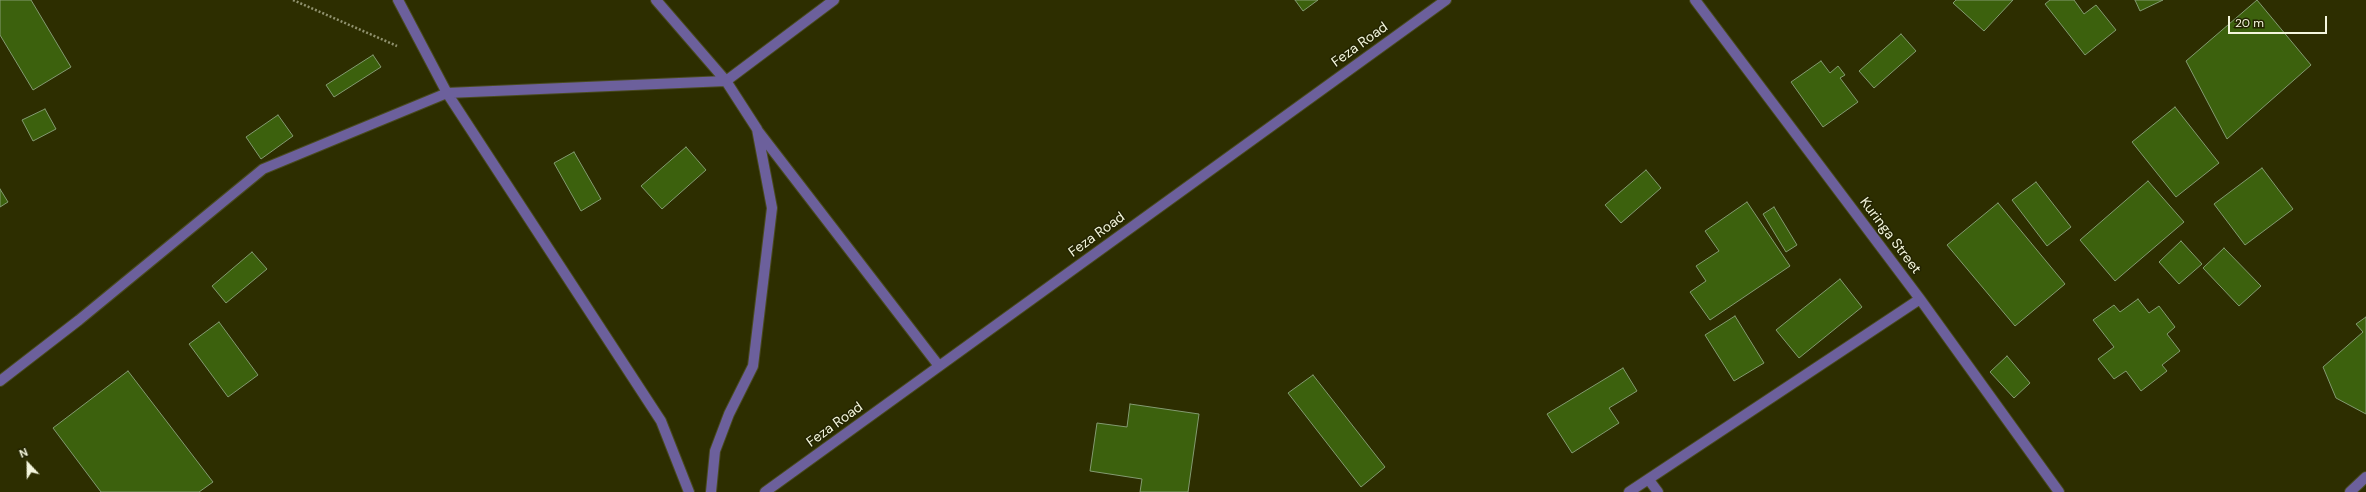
<!DOCTYPE html>
<style>
body{margin:0}
#map{position:relative;width:2366px;height:492px;overflow:hidden;background:#2d2e00;font-family:"DM Sans",sans-serif}
canvas{display:block}
.north{position:absolute;left:8px;top:444px;width:40px;height:40px;-webkit-text-stroke:3px #232401;paint-order:stroke;rotate:338deg;font-size:11px;font-weight:700;line-height:16px;text-align:center;color:#f4f6dd}
.north::after{content:'';display:block;margin:auto;width:14px;height:18px;background:#f4f6dd;clip-path:polygon(50% 0,100% 100%,50% 72%,0 100%)}
.scale{position:absolute;left:2228px;top:16px;width:99px;height:18px;box-sizing:border-box;border:2px solid #f4f6dd;border-top:0;padding-left:5px;font-size:12px;line-height:14px;white-space:nowrap;color:#f4f6dd;-webkit-text-stroke:3px #232401;paint-order:stroke}
</style>
<div id="map">
<canvas width="2366" height="492"></canvas>
<div class="north">N</div>
<div class="scale">20 m</div>
</div>
<script>
const ctx = document.querySelector('canvas').getContext('2d');
ctx.lineJoin = 'round';
function fillPath(path, color) { ctx.fillStyle = color; ctx.fill(path, 'evenodd'); }
const shape = rows => new Path2D(rows.map(r => 'M' + r).join(''));
function strokePath(path, color, width, dash) { ctx.strokeStyle = color; ctx.lineWidth = width; ctx.lineCap = dash ? 'butt' : 'round'; ctx.setLineDash(dash || []); ctx.stroke(path); }
function label(font, color, halo, rows, align = 'center') {
  ctx.font = font + ' "DM Sans",sans-serif'; ctx.lineWidth = 3; ctx.setLineDash([]); ctx.textBaseline = 'middle'; ctx.strokeStyle = halo; ctx.fillStyle = color; for (const [text, x, y, turn = 0] of rows) {
    ctx.save(); ctx.translate(x, y); ctx.rotate((+turn || 0) * Math.PI / 180); ctx.textAlign = isNaN(turn) ? turn : align; if (halo) ctx.strokeText(text, 0, 0); ctx.fillText(text, 0, 0); ctx.restore();
  }
}
const building = shape([
 [0,0,31,0,71,67,33,90,0,35,0,0],
 [1295,0,1318,0,1303,11,1295,0],
 [1956,0,2013,0,1984,31,1953,3,1956,0],
 [2050,0,2074,0,2084,14,2096,5,2116,30,2085,55,2045,4,2050,0],
 [2135,0,2163,0,2140,11,2135,0],
 [2257,0,2311,65,2227,139,2186,61,2257,0],
 [1901,34,1916,51,1874,88,1859,71,1901,34],
 [373,55,381,67,334,97,326,85,373,55],
 [1821,61,1830,73,1838,66,1845,75,1840,78,1858,102,1823,127,1791,82,1821,61],
 [2175,107,2219,163,2176,197,2132,142,2175,107],
 [45,109,56,129,33,141,22,120,45,109],
 [278,115,293,136,261,159,246,137,278,115],
 [686,147,706,170,662,209,641,186,686,147],
 [574,152,601,199,581,211,554,163,574,152],
 [2262,168,2293,209,2245,245,2214,204,2262,168],
 [1646,170,1661,188,1621,223,1605,205,1646,170],
 [2148,181,2184,222,2115,281,2080,240,2148,181],
 [2036,182,2071,227,2047,246,2012,200,2036,182],
 [0,189,8,202,0,207,0,189],
 [1747,202,1790,266,1710,320,1690,292,1706,281,1696,266,1719,251,1705,231,1747,202],
 [1998,203,2065,284,2015,326,1947,245,1998,203],
 [1774,207,1797,245,1786,252,1763,214,1774,207],
 [2181,241,2202,264,2179,284,2159,262,2181,241],
 [2224,248,2261,286,2239,306,2203,268,2224,248],
 [252,252,267,269,226,303,212,286,252,252],
 [1840,279,1862,307,1799,358,1776,330,1840,279],
 [2138,299,2149,313,2159,306,2175,327,2167,334,2180,351,2162,365,2167,371,2141,391,2126,371,2114,379,2098,359,2114,347,2093,320,2114,305,2120,312,2138,299],
 [1735,316,1764,363,1734,381,1705,335,1735,316],
 [2366,317,2366,414,2336,398,2323,367,2363,332,2356,324,2366,317],
 [219,322,258,375,228,397,189,344,219,322],
 [2007,356,2030,383,2014,398,1990,372,2007,356],
 [1623,368,1637,391,1609,408,1619,423,1572,453,1547,414,1623,368],
 [128,371,213,482,199,492,101,492,53,428,128,371],
 [1313,375,1385,467,1361,487,1288,393,1313,375],
 [1130,404,1199,414,1188,492,1140,492,1142,479,1090,471,1097,423,1127,427,1130,404]
]);
const path = shape([
 [293,0,397,46]
]);
const minor = shape([
 [398,0,447,93,661,421,689,492],
 [656,0,726,81,757,129,772,208,753,366,729,414,715,451,711,492],
 [1695,0,1920,299,2059,492],
 [758,131,939,366],
 [0,381,79,320,263,169,447,93,726,81,834,0],
 [1649,480,1658,492],
 [765,492,1446,0],
 [1629,492,1920,299],
 [2350,492,2366,477]
]);
const streetNames = [
 ["Feza Road",1360,45,-36],
 ["Feza Road",1097,235,-36],
 ["Kuringa Street",1890,236,53],
 ["Feza Road",835,425,-36]
];
fillPath(building, '#3c610d');
strokePath(building, '#839b70', 1);
strokePath(minor, '#494a1f', 12);
strokePath(path, '#90926e', 2.5, [2, 2]);
strokePath(minor, '#6c609c', 10);
label('14px', '#f4f6dd', '#232401', streetNames);
</script>
